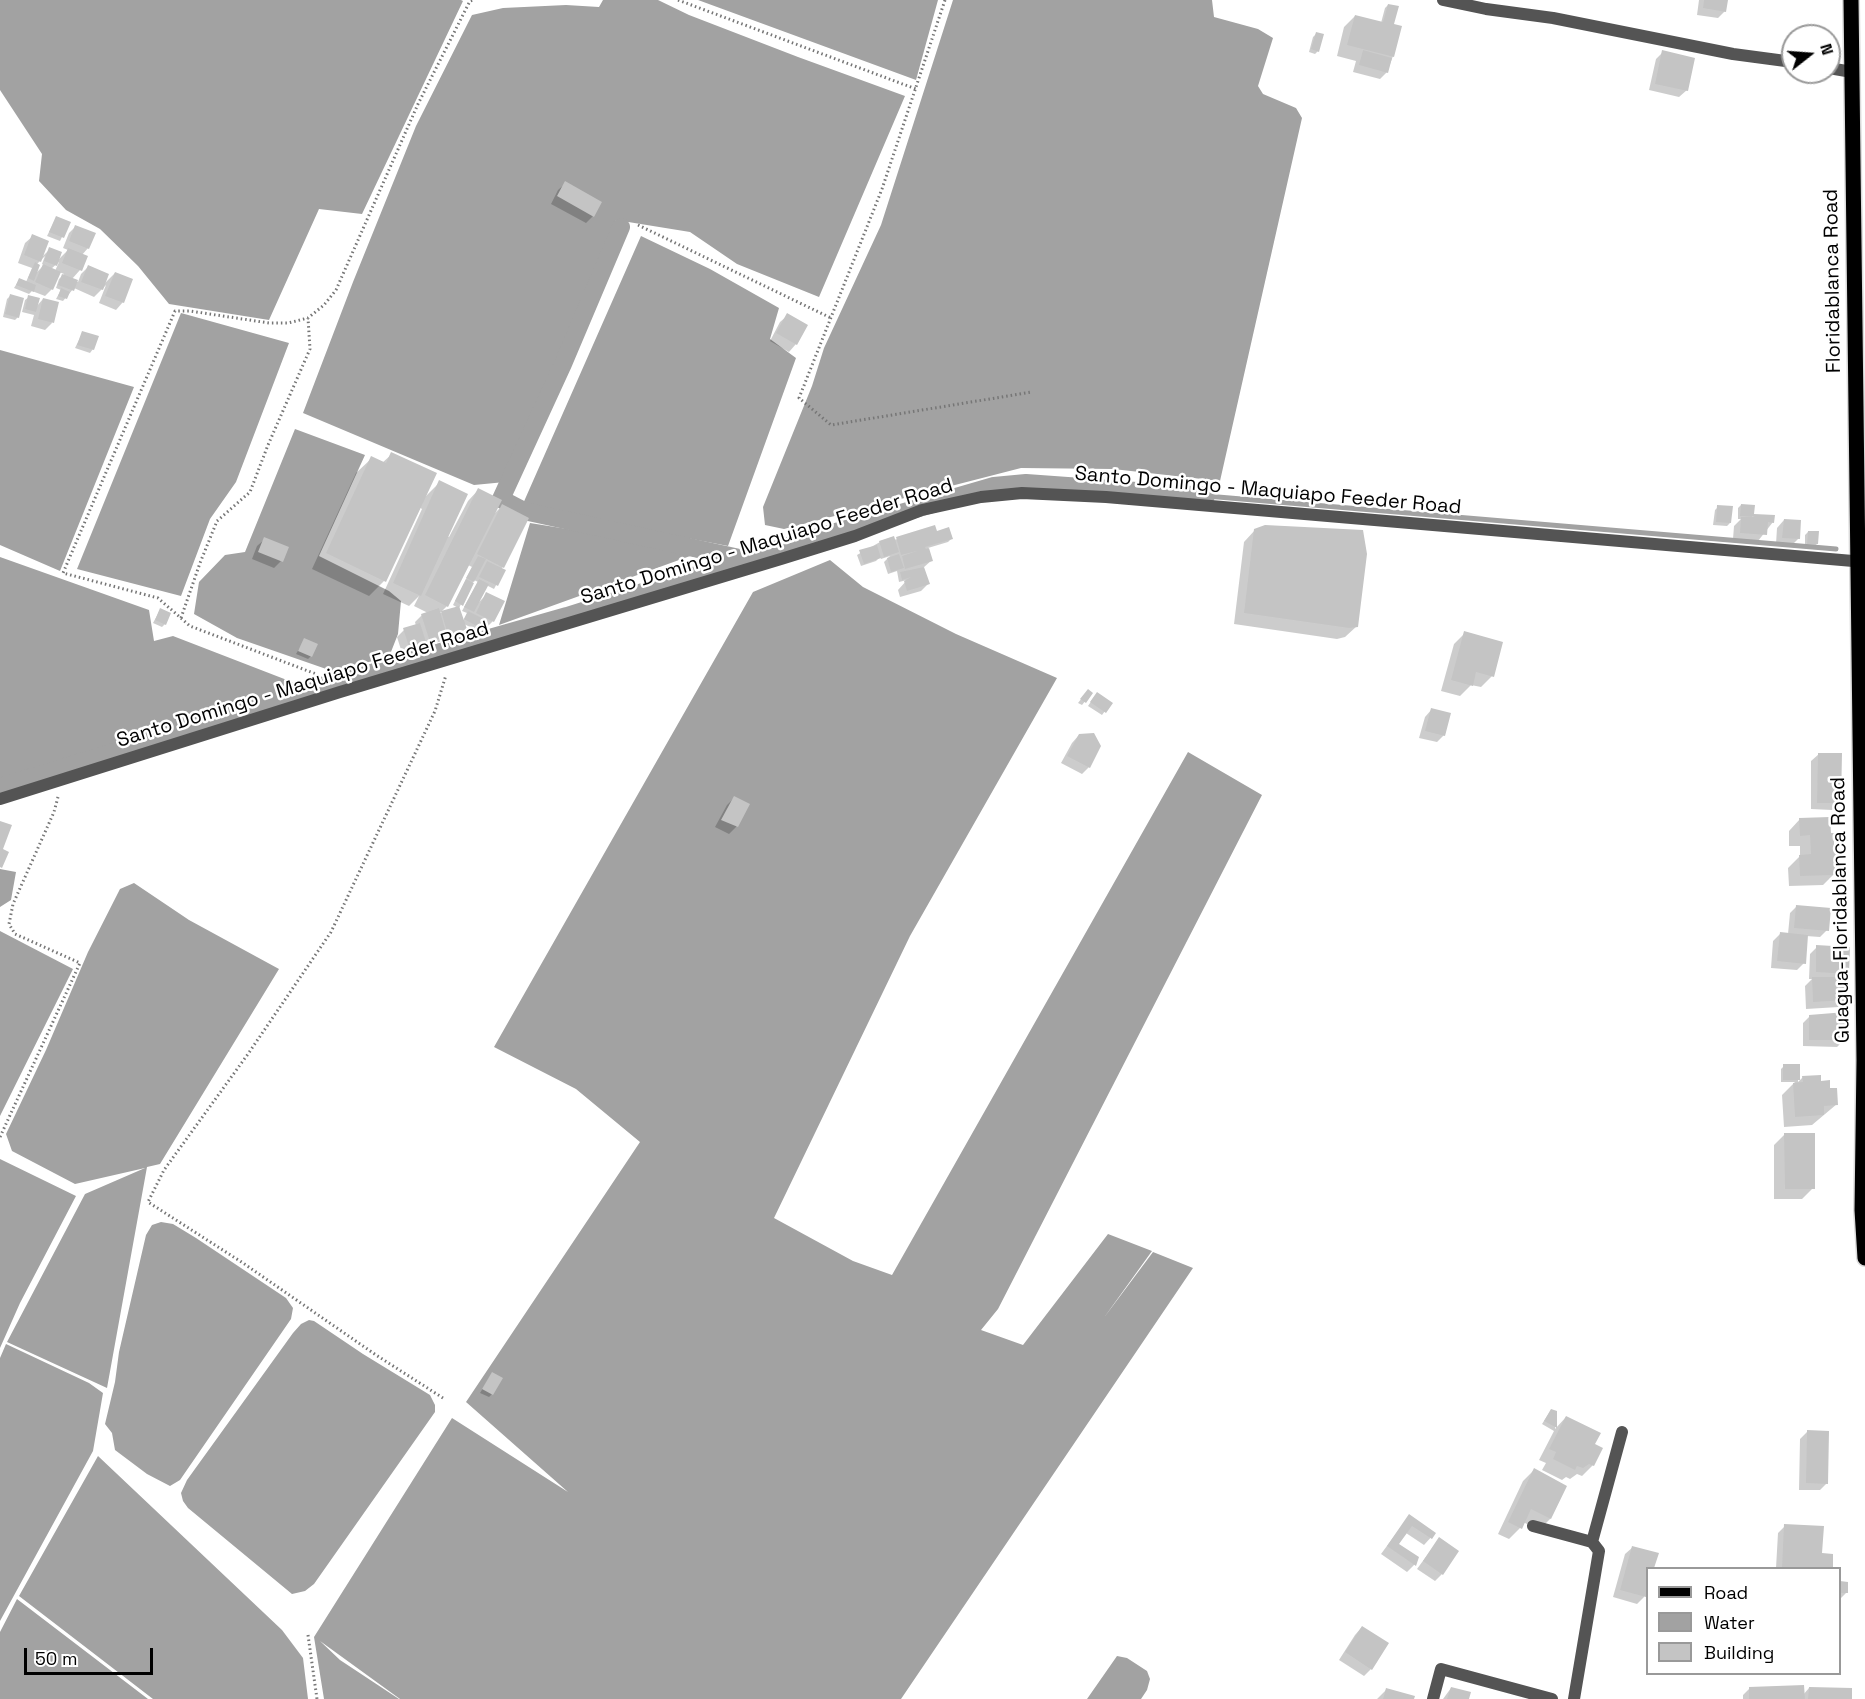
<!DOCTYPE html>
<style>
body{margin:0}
#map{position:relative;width:1865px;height:1699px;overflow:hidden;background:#fff;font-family:"Space Grotesk",sans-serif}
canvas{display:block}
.legend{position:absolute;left:1646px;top:1567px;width:195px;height:108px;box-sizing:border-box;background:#fff;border:2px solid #999;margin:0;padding:8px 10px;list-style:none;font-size:18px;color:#000}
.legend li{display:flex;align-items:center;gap:12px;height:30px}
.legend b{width:30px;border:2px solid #999}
.north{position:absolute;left:1781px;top:24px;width:60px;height:60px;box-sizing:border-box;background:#fff;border:2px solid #999;border-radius:50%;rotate:73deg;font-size:16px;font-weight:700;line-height:24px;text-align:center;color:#000}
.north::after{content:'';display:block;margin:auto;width:21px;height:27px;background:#000;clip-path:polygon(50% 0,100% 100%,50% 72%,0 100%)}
.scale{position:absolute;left:24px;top:1648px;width:129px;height:27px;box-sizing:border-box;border:3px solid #000;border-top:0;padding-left:8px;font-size:18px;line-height:21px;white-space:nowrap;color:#000;-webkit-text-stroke:4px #fff;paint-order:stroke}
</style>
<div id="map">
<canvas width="1865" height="1699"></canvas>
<ul class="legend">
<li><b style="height:8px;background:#000"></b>Road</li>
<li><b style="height:16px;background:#a2a2a2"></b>Water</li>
<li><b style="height:16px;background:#c4c4c4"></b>Building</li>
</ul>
<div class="north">N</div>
<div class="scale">50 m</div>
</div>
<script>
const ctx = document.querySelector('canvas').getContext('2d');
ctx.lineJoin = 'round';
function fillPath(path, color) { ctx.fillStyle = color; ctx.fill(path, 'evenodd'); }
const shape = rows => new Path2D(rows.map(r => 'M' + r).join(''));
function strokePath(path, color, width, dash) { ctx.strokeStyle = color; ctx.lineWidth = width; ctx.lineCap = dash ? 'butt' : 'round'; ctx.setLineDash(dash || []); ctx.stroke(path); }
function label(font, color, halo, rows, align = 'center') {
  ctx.font = font + ' "Space Grotesk",sans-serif'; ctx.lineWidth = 5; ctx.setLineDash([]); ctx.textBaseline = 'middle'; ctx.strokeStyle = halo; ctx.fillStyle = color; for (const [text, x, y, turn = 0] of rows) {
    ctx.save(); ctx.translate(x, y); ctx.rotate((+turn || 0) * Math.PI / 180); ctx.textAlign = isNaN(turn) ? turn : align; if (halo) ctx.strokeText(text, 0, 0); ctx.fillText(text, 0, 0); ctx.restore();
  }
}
const water = shape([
 [0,0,461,0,463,1,362,214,319,209,269,320,169,304,138,266,100,229,66,210,39,181,42,154,0,90],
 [603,0,658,0,689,15,798,57,905,96,819,297,737,264,690,232,616,220,505,482,474,485,303,413,353,282,416,126,472,15,503,8,566,5,599,7],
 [698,0,938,0,916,80],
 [953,0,1212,0,1214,17,1258,29,1273,38,1258,86,1263,94,1296,108,1302,118,1220,481,1113,469,1021,468,784,529,765,525,763,507,812,386,824,348,881,225],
 [641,236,710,269,779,308,770,339,796,358,728,546,522,506],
 [181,313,289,343,236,482,210,519,181,596,77,569],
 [0,350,134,387,60,571,0,545],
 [295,429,365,455,319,556,389,591,401,601,398,634,389,657,332,671,237,638,194,614,199,582,225,555,245,552],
 [530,523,704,551,499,625],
 [0,557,149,610,154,641,173,636,305,687,0,779],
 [830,560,863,587,956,634,1057,678,910,936,774,1218,853,1261,892,1275,1188,752,1262,795,998,1309,981,1330,1023,1345,1108,1234,1152,1251,1103,1319,1153,1252,1193,1268,901,1699,400,1699,320,1641,340,1660,399,1699,324,1699,314,1637,452,1418,568,1492,466,1402,640,1142,576,1089,494,1047,753,592],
 [0,869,16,872,11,900,0,907],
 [134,883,189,920,279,969,160,1164,147,1167,107,1388,7,1342,85,1194,145,1168,75,1184,12,1151,6,1134,46,1050,88,952,120,889],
 [0,931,73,969,0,1116],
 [0,1159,76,1196,20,1303,0,1348],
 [161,1222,173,1224,196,1238,286,1298,293,1308,291,1319,180,1480,170,1486,147,1474,115,1450,112,1433,105,1424,115,1382,119,1352,146,1235,152,1225],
 [309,1320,314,1321,363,1354,430,1395,435,1405,435,1412,314,1584,305,1591,292,1594,188,1508,183,1501,181,1493,187,1480,293,1333,301,1324],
 [6,1344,89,1383,103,1393,93,1451,0,1621,0,1358],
 [98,1456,282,1630,303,1658,308,1699,153,1699,19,1596],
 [17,1599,148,1699,0,1699,0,1632],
 [1117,1656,1127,1658,1147,1671,1150,1679,1147,1690,1141,1699,1087,1699]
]);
const shadow = shape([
 [1699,0,1727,0,1725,11,1718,18,1697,15],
 [1388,5,1392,26,1393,56,1387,72,1380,79,1353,72,1356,61,1337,56,1344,27,1355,16,1381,23,1385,8],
 [1316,34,1318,51,1315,54,1309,52,1313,37],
 [1663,52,1687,90,1679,97,1649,90,1656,59],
 [566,183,593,216,586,223,551,204,558,190],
 [56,218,69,223,60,241,47,236],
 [76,226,88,248,82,255,86,256,80,270,72,279,78,282,81,274,88,267,103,285,115,273,123,302,116,310,99,303,106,285,94,297,74,288,63,301,56,299,61,290,56,288,59,279,64,274,59,272,52,289,45,296,32,291,29,294,14,288,19,280,26,282,32,268,18,263,25,243,33,236,42,257,50,249,57,261,68,250,63,248,69,233],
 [45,256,42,264,44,265,35,274,36,265],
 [59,262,55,271,51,269],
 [10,296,18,317,15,320,3,317,7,299],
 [29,297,36,307,43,299,52,323,45,330,31,326,34,315,22,312,25,300],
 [788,315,806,326,796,344,789,352,770,341,780,322],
 [83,332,93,349,90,353,75,348],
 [392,454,424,498,440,482,447,536,449,537,468,501,479,489,494,514,502,506,503,567,501,569,504,570,494,589,486,585,479,602,487,594,493,621,486,628,482,626,478,631,464,624,465,629,458,636,423,647,418,651,403,656,397,637,404,630,416,626,415,622,422,615,428,613,414,606,419,596,409,606,383,594,422,509,419,507,384,581,369,596,312,569,356,473,372,458,382,463],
 [468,565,472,567,453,605,458,608,440,613,447,606],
 [474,580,478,582,462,611,467,613,463,621,459,608],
 [1741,505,1753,506,1752,519,1756,516,1773,522,1758,541,1733,539,1734,526,1741,519,1738,519,1738,508],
 [1718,507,1730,523,1727,526,1713,525,1715,510],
 [1784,520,1799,538,1792,545,1776,544,1777,528],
 [1255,530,1357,626,1345,637,1337,639,1234,624,1244,542],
 [1808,532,1817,544,1813,547,1805,546,1805,535],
 [935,533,951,539,948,542,928,548,932,560,923,568,928,584,921,591,900,597,898,590,907,580,899,582,897,571,888,574,884,562,890,556,881,559,880,557,876,561,861,566,857,555,880,542],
 [265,539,281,561,274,568,252,559,257,546],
 [160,610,165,624,162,627,153,623],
 [1465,633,1492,676,1481,687,1471,685,1460,696,1441,691,1454,644],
 [305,639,311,656,308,659,296,654],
 [1085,694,1091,694,1082,705,1078,703],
 [1094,697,1111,703,1102,715,1088,706],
 [1432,709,1444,735,1437,742,1419,738,1425,717],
 [1079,735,1089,767,1082,774,1061,763,1072,743],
 [1819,754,1839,802,1832,810,1811,809,1811,761],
 [734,798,748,805,736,827,729,834,715,827,727,805],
 [1800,819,1833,847,1837,856,1833,859,1834,874,1823,885,1789,886,1788,868,1800,856,1800,846,1789,846,1789,831],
 [1797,906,1827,930,1820,937,1806,936,1804,963,1797,970,1771,968,1773,941,1780,934,1788,934,1790,913],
 [1817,947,1848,973,1844,977,1846,1000,1839,1007,1806,1009,1805,986,1812,979,1809,979,1810,954],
 [1810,1016,1844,1040,1837,1047,1803,1046,1803,1023],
 [1784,1066,1798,1066,1798,1082,1803,1077,1820,1082,1829,1090,1837,1104,1812,1125,1784,1127,1782,1095,1795,1082,1781,1082,1781,1069],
 [1785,1134,1813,1188,1802,1199,1774,1199,1774,1145],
 [492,1373,492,1394,489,1397,480,1393],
 [1551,1410,1555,1412,1555,1429,1566,1417,1593,1445,1593,1465,1582,1476,1577,1474,1570,1479,1566,1477,1562,1480,1542,1470,1546,1463,1539,1460,1554,1431,1542,1424],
 [1807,1432,1827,1483,1820,1490,1799,1490,1800,1439],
 [1534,1470,1565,1487,1550,1519,1539,1530,1523,1522,1520,1528,1509,1539,1498,1534,1523,1481],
 [1409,1516,1434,1534,1424,1545,1406,1533,1397,1544,1417,1558,1414,1565,1407,1572,1381,1554],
 [1785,1526,1821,1555,1832,1556,1831,1568,1776,1568,1778,1533],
 [1439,1539,1442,1574,1435,1581,1417,1569],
 [1633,1547,1657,1554,1653,1568,1648,1568,1648,1586,1644,1597,1637,1604,1613,1597,1625,1554],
 [1840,1583,1847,1583,1846,1593,1840,1599],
 [1362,1627,1371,1669,1364,1676,1339,1660,1355,1635],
 [1451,1688,1468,1699,1443,1699],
 [1750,1688,1803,1695,1809,1688,1850,1699,1743,1699,1743,1695],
 [1387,1689,1413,1699,1377,1699]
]);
const stream = shape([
 [1206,496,1836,549]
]);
const canal = shape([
 [621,227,563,364,501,499,524,511,744,559],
 [0,787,433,654,567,616,781,548,994,486,1026,483,1206,496]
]);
const building = shape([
 [1704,0,1728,0,1726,12,1703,8],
 [1388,4,1399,6,1394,24,1402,26,1394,57,1347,45,1355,15,1383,22],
 [1316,32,1324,34,1319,52,1311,49],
 [1363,50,1392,58,1388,73,1359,65],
 [1662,50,1695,58,1688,91,1655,84],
 [565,181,602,202,594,217,557,196],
 [56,216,71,222,64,238,49,232],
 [75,225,96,233,89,249,69,241],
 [32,234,49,241,41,262,24,255],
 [49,247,62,252,57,266,44,261],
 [68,248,88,256,82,271,62,263],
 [35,262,40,265,34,281,28,278],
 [43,264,61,272,53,290,35,282],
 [88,265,109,274,103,290,81,282],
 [115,272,133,279,124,303,105,296],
 [62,274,78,280,74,291,58,285],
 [19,278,36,285,34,292,16,285],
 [61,288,70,292,67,299,58,296],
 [10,294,24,298,19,318,5,314],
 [28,295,40,298,36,312,25,309],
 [43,298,59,302,54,323,38,319],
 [787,313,808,325,797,345,776,333],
 [82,331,99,336,94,350,77,345],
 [391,452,437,473,386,582,326,553,371,456,386,463],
 [439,480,468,494,421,596,393,583],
 [478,488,502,500,448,607,425,595],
 [502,504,529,518,504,568,477,554],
 [1741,504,1755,505,1754,514,1775,515,1774,523,1768,522,1767,535,1740,533,1741,517,1755,517,1740,516],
 [1717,505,1733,506,1731,523,1716,522],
 [1784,519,1801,520,1800,539,1782,538],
 [935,525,937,531,949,527,953,539,925,547,926,549,929,548,933,561,905,569,902,556,917,551,901,555,896,537],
 [1265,525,1363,530,1367,554,1358,627,1349,628,1244,613,1254,529],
 [1808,531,1819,531,1818,544,1807,544],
 [894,536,899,552,884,557,879,541],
 [264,537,289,547,283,562,258,552],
 [877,545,881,558,864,564,859,550],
 [899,554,904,568,891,572,887,558],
 [478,556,486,559,474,582,466,578],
 [487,561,506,570,498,586,479,577],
 [924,567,930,584,907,591,904,581,911,577,902,580,900,572],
 [466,579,474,583,463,606,455,601],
 [479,579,489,584,474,612,464,607],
 [486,592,505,601,494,622,476,613],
 [459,606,467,629,448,635,441,611],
 [160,608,171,613,166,625,155,620],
 [439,608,447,636,430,642,421,614],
 [468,611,486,620,482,629,464,619],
 [420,623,427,645,410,650,403,628],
 [1464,631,1503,642,1494,677,1476,672,1473,686,1451,680],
 [304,638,318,644,312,657,298,651],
 [1088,689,1093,693,1086,703,1080,699],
 [1097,692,1113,703,1106,713,1090,702],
 [1431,708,1451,713,1445,736,1425,731],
 [1094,733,1101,746,1090,768,1067,756,1079,734],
 [1818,753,1842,753,1841,803,1817,803],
 [734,796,750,804,738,827,721,820],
 [1830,817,1831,833,1834,833,1834,846,1837,846,1838,856,1835,857,1835,875,1800,876,1799,855,1811,854,1810,835,1800,836,1799,818],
 [0,821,12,825,3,849,9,852,2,868,0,867],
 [1796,905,1831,908,1829,931,1794,928],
 [1780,932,1808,935,1806,964,1777,961],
 [1816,945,1850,947,1849,974,1816,972],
 [1812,977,1846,977,1848,1000,1813,1002],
 [1846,1012,1846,1040,1809,1040,1809,1015],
 [1783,1064,1800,1064,1800,1080,1783,1080],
 [1821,1075,1821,1081,1830,1080,1830,1088,1837,1088,1838,1105,1824,1106,1824,1115,1795,1117,1793,1083,1803,1082,1802,1076],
 [1784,1133,1815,1133,1815,1189,1785,1189],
 [492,1372,503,1378,493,1395,482,1389],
 [1551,1409,1557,1411,1557,1428,1544,1421],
 [1566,1416,1601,1433,1595,1444,1603,1448,1594,1466,1589,1464,1583,1468,1577,1466,1575,1470,1553,1459,1556,1452,1549,1449],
 [1807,1430,1829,1431,1828,1484,1806,1483],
 [1534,1468,1567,1486,1551,1519,1531,1509,1522,1529,1508,1522],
 [1409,1514,1436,1533,1432,1539,1412,1526,1399,1544,1419,1557,1416,1566,1387,1546],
 [1784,1524,1824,1526,1822,1553,1833,1554,1833,1568,1782,1568],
 [1439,1537,1459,1551,1443,1575,1423,1561],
 [1632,1546,1659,1553,1654,1568,1648,1568,1646,1597,1620,1590],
 [1840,1581,1848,1582,1848,1593,1840,1593],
 [1362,1626,1389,1643,1372,1670,1345,1652],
 [1804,1685,1805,1699,1749,1699,1749,1687],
 [1451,1687,1471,1692,1469,1699,1447,1699],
 [1809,1687,1852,1688,1852,1699,1808,1699],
 [1386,1688,1415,1696,1414,1699,1383,1699]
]);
const path = shape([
 [678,0,916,89],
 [945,0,882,189,799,398,831,425,1032,392],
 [638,225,831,318],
 [181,618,200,563,217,521,250,492,268,445,310,349,308,318],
 [326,681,316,674,190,626,158,598,63,573,175,311,190,311,269,323,288,323,308,318,324,305,336,290,418,104,470,1,473,0],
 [0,1137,80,963,15,934,9,924,13,904,54,812,58,797],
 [443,1398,376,1355,243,1263,148,1202,164,1170,248,1054,331,932,435,711,446,675],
 [308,1635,317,1699]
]);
const minor = shape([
 [1443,0,1486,9,1553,18,1733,54,1793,62],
 [1829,68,1852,72],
 [0,799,340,692,781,559,855,536,922,510,981,497,1022,493,1106,497,1865,562],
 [1533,1526,1592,1542,1599,1551,1574,1699],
 [1592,1542,1622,1432],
 [1433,1699,1441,1669,1552,1699]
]);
const primary = shape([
 [1851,0,1864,1060,1862,1210,1865,1258]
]);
const streetNames = [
 ["Floridablanca Road",1833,281,-91],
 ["Santo Domingo - Maquiapo Feeder Road",1268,491,5],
 ["Santo Domingo - Maquiapo Feeder Road",767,542,-17],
 ["Santo Domingo - Maquiapo Feeder Road",303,685,-17],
 ["Guagua-Floridablanca Road",1841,910,-91]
];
fillPath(water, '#a2a2a2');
fillPath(shadow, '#0003');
strokePath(stream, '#a2a2a2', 5);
strokePath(canal, '#a2a2a2', 18);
fillPath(building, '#c4c4c4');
strokePath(primary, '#dbdbdb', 18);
strokePath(path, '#767676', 3, [1.5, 3]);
strokePath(minor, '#545454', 12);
strokePath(primary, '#000', 15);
label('20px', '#000', '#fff', streetNames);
</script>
